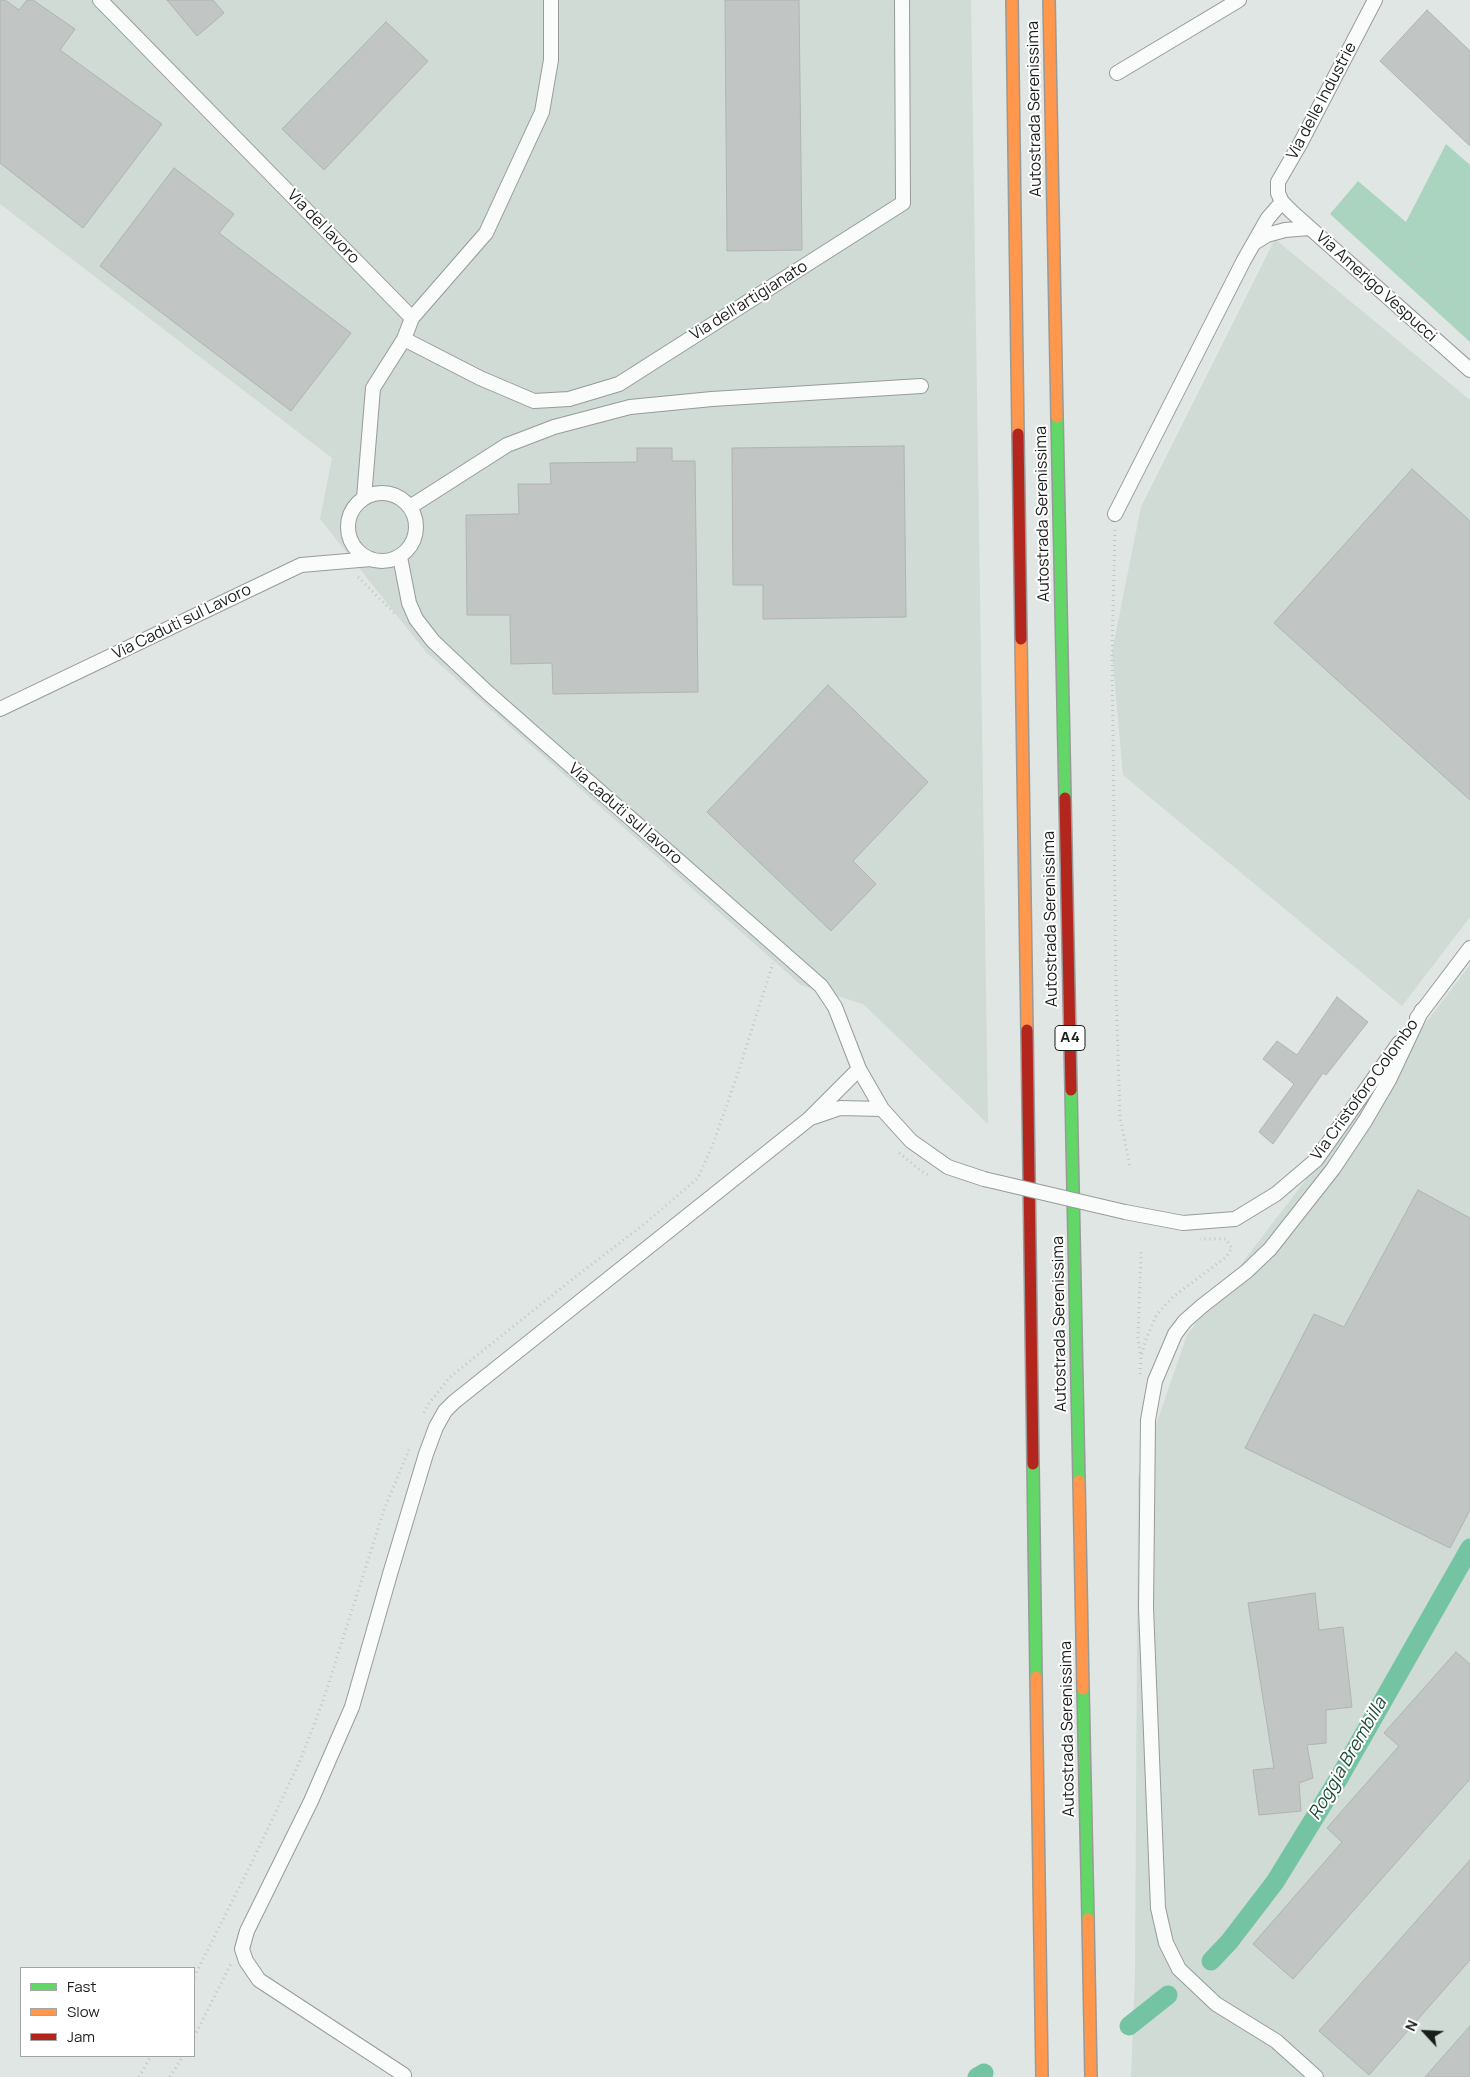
<!DOCTYPE html>
<style>
body{margin:0}
#map{position:relative;width:1470px;height:2077px;overflow:hidden;background:#e0e6e3;font-family:Manrope,sans-serif}
canvas{display:block}
.legend{position:absolute;left:20px;top:1967px;width:175px;height:90px;box-sizing:border-box;background:#fff;border:1px solid #a3a5a4;margin:0;padding:6px 9px;list-style:none;font-size:15px;color:#191d1b}
.legend li{display:flex;align-items:center;gap:10px;height:25px}
.legend b{width:25px;border:1px solid #a3a5a4}
.north{position:absolute;left:1400px;top:2007px;width:50px;height:50px;-webkit-text-stroke:4px #fff;paint-order:stroke;rotate:295deg;font-size:14px;font-weight:700;line-height:20px;text-align:center;color:#191d1b}
.north::after{content:'';display:block;margin:auto;width:18px;height:22px;background:#191d1b;clip-path:polygon(50% 0,100% 100%,50% 72%,0 100%)}
</style>
<div id="map">
<canvas width="1470" height="2077"></canvas>
<ul class="legend">
<li><b style="height:6px;background:#63d668"></b>Fast</li>
<li><b style="height:6px;background:#ff974d"></b>Slow</li>
<li><b style="height:6px;background:#b3261e"></b>Jam</li>
</ul>
<div class="north">N</div>
</div>
<script>
const ctx = document.querySelector('canvas').getContext('2d');
ctx.lineJoin = 'round';
function fillPath(path, color) { ctx.fillStyle = color; ctx.fill(path, 'evenodd'); }
const shape = rows => new Path2D(rows.map(r => 'M' + r).join(''));
function strokePath(path, color, width, dash) { ctx.strokeStyle = color; ctx.lineWidth = width; ctx.lineCap = dash ? 'butt' : 'round'; ctx.setLineDash(dash || []); ctx.stroke(path); }
function label(font, color, halo, rows, align = 'center') {
  ctx.font = font + ' Manrope,sans-serif'; ctx.lineWidth = 4; ctx.setLineDash([]); ctx.textBaseline = 'middle'; ctx.strokeStyle = halo; ctx.fillStyle = color; for (const [text, x, y, turn = 0] of rows) {
    ctx.save(); ctx.translate(x, y); ctx.rotate((+turn || 0) * Math.PI / 180); ctx.textAlign = isNaN(turn) ? turn : align; if (halo) ctx.strokeText(text, 0, 0); ctx.fillText(text, 0, 0); ctx.restore();
  }
}
const built = shape([
 [0,0,971,0,988,1124,863,1004,801,985,426,652,320,519,332,458,0,204],
 [1275,239,1470,400,1470,917,1402,1006,1123,775,1112,652,1141,507],
 [1470,965,1470,2077,1131,2077,1135,1976,1138,1477,1187,1335]
]);
const green = shape([
 [1446,144,1470,165,1470,342,1330,214,1358,181,1406,222]
]);
const canal = shape([
 [1211,1961,1229,1942,1275,1882,1339,1778,1470,1548],
 [1129,2026,1168,1995],
 [977,2077,984,2073]
]);
const building = shape([
 [0,0,5,0,19,10,27,0,33,0,75,29,60,50,162,124,83,228,0,163,0,0],
 [167,0,213,0,224,13,197,36,167,0],
 [725,0,799,0,802,250,727,251,725,0],
 [1427,10,1470,51,1470,146,1380,61,1427,10],
 [386,22,428,61,324,170,282,129,386,22],
 [174,168,234,214,219,233,351,333,291,411,100,266,174,168],
 [904,446,906,617,763,619,763,585,733,585,732,448,904,446],
 [637,448,672,448,672,461,695,461,698,692,553,694,552,663,511,664,510,615,467,615,466,515,519,514,518,484,551,484,550,463,637,462,637,448],
 [1412,469,1470,521,1470,800,1274,623,1412,469],
 [828,685,928,782,853,861,876,884,831,931,707,812,828,685],
 [1337,997,1368,1022,1326,1075,1323,1073,1273,1144,1259,1132,1294,1084,1263,1059,1277,1041,1297,1055,1337,997],
 [1418,1190,1470,1218,1470,1510,1450,1548,1245,1448,1314,1314,1344,1327,1418,1190],
 [1315,1593,1319,1630,1343,1627,1352,1707,1326,1710,1326,1743,1307,1745,1313,1778,1299,1783,1301,1811,1259,1815,1253,1770,1274,1768,1248,1603,1315,1593],
 [1456,1652,1470,1664,1470,1779,1293,1979,1253,1944,1342,1842,1327,1828,1399,1746,1384,1733,1456,1652],
 [1470,1860,1470,1960,1369,2075,1319,2031,1470,1860],
 [1470,2026,1470,2077,1425,2077,1470,2026]
]);
const path = shape([
 [1344,198,1470,320],
 [1115,530,1112,652,1116,990,1120,1116,1130,1168],
 [358,577,396,615],
 [899,1153,921,1171,930,1176],
 [1140,1353,1138,1338,1141,1252],
 [1140,1374,1141,1356,1146,1339,1157,1314,1174,1296,1225,1258,1232,1248,1226,1239,1200,1239],
 [424,1413,427,1406,450,1377,574,1278,643,1225,698,1178,713,1144,737,1076,773,963],
 [194,1977,252,1862,300,1761,323,1701,384,1510,410,1447],
 [194,2037,231,1964],
 [139,2077,151,2056],
 [170,2077,183,2056]
]);
const street = shape([
 [100,0,412,318,404,339,373,388,364,498],
 [1375,0,1300,144,1278,182,1278,193,1282,202,1292,212,1470,370],
 [1117,73,1239,0],
 [1254,243,1267,235,1285,230,1310,228],
 [412,318,486,233,542,112,551,60,551,0],
 [404,339,480,378,534,401,569,399,619,384,903,203,902,0],
 '348 527a34 34 0 1 1 68 0a34 34 0 1 1-68 0Z',
 [410,507,507,445,554,427,630,407,712,399,921,386],
 [1115,514,1244,260,1268,218,1282,202],
 [400,557,409,603,416,619,433,641,487,692,821,986,835,1007,859,1069,882,1109,911,1141,948,1167,984,1179],
 [0,709,301,565,371,559],
 [1417,1018,1470,948],
 [814,1117,840,1108,882,1109],
 [1125,1212,1183,1223,1235,1219,1276,1194,1316,1160,1399,1043],
 [404,2075,259,1980,246,1961,242,1949,247,1931,311,1801,352,1707,390,1574,426,1454,436,1427,445,1411,454,1402,809,1119,859,1069],
 [1316,2077,1276,2041,1216,2004,1179,1969,1166,1943,1158,1908,1146,1608,1148,1420,1155,1381,1175,1334,1185,1321,1202,1306,1247,1271,1270,1249,1333,1169,1365,1121,1389,1080,1422,1010]
]);
const fast = shape([
 [1057,417,1065,798],
 [1071,1090,1079,1481],
 [1033,1464,1036,1677],
 [1083,1689,1088,1919]
]);
const slow = shape([
 [1012,0,1018,434],
 [1049,0,1057,417],
 [1021,639,1027,1030],
 [1079,1481,1083,1689],
 [1036,1677,1042,2077],
 [1088,1919,1091,2077]
]);
const jam = shape([
 [1018,434,1021,639],
 [1065,798,1071,1090],
 [1027,1030,1033,1464]
]);
const streetBridge = shape([
 [984,1179,1125,1212]
]);
const shields = [
 [1070,1038,30]
];
const shieldNames = [
 ["A4",1070,1038]
];
const streetNames = [
 ["Via delle Industrie",1322,101,-62],
 ["Autostrada Serenissima",1035,109,-91],
 ["Via del lavoro",323,227,46],
 ["Via Amerigo Vespucci",1376,287,42],
 ["Via dell'artigianato",749,301,-32],
 ["Autostrada Serenissima",1043,514,-91],
 ["Via Caduti sul Lavoro",182,622,-26],
 ["Via caduti sul lavoro",625,814,41],
 ["Autostrada Serenissima",1051,919,-91],
 ["Via Cristoforo Colombo",1365,1090,-54],
 ["Autostrada Serenissima",1060,1324,-91],
 ["Autostrada Serenissima",1068,1729,-91]
];
const waterNames = [
 ["Roggia Brembilla",1348,1759,-60]
];
fillPath(built, '#cfdbd4');
fillPath(green, '#aad4c0');
strokePath(canal, '#74c4a3', 19);
fillPath(building, '#c1c6c4');
strokePath(building, '#b0b4b2', 1);
strokePath(street, '#979b99', 16);
strokePath(fast, '#979b99', 14);
strokePath(slow, '#979b99', 14);
strokePath(jam, '#979b99', 14);
strokePath(path, '#c3c5c5', 3, [1, 4]);
strokePath(street, '#fafbfb', 14);
strokePath(fast, '#63d668', 11);
strokePath(slow, '#ff974d', 11);
strokePath(jam, '#b3261e', 11);
strokePath(streetBridge, '#979b99', 16, []);
strokePath(streetBridge, '#fafbfb', 14);
for (const [x, y, w] of shields) { const box = new Path2D(); box.roundRect(x - w / 2, y - 12.5, w, 25, 4); ctx.fillStyle = '#fff'; ctx.fill(box); strokePath(box, '#191d1b', 1); }
label('bold 15px', '#191d1b', null, shieldNames);
label('16px', '#191d1b', '#fff', streetNames);
label('italic 18px', '#1d4b37', '#fff', waterNames);
</script>
